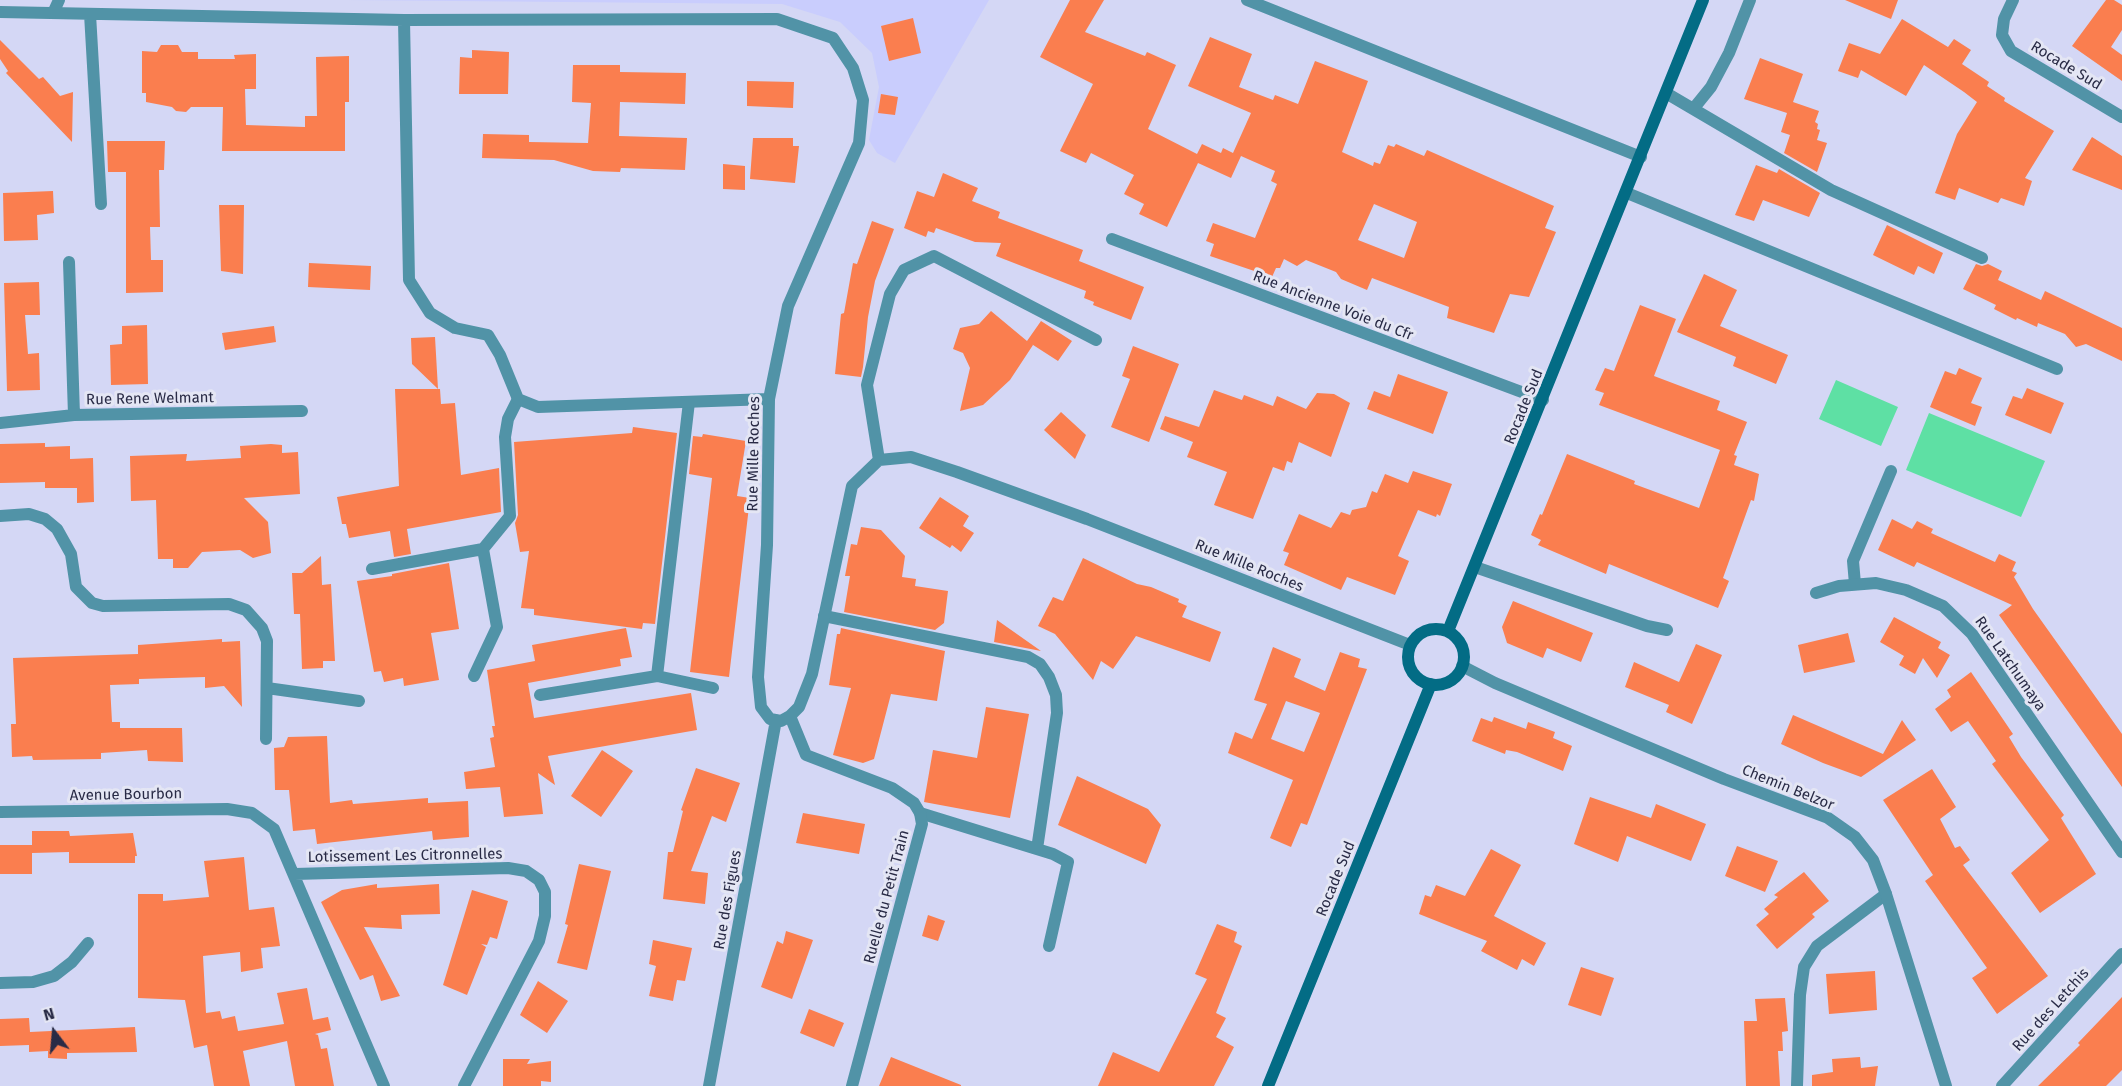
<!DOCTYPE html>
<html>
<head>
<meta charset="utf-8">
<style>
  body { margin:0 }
  #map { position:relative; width:2122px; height:1086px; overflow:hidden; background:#d4d7f5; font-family:"Fira Sans",sans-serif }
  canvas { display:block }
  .north { position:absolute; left:24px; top:1002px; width:60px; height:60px; -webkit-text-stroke:4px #e4e6f4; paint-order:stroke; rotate:344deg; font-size:16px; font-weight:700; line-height:24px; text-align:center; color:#292b46 }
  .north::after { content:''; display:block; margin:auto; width:21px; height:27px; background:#292b46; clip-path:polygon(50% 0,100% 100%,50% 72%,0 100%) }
</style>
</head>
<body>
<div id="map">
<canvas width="2122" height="1086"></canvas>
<div class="north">N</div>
</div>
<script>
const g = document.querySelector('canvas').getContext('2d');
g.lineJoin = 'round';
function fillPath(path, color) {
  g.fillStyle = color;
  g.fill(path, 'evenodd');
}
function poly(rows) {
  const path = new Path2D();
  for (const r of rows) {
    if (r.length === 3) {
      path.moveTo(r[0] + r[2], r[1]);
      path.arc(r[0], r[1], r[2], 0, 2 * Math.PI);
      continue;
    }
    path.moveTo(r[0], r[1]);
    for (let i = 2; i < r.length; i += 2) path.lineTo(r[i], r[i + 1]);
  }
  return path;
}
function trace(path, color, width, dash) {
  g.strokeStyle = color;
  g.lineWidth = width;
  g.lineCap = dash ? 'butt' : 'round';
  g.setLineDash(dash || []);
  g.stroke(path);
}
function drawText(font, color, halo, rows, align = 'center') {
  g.font = font + ' "Fira Sans",sans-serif';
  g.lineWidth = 6;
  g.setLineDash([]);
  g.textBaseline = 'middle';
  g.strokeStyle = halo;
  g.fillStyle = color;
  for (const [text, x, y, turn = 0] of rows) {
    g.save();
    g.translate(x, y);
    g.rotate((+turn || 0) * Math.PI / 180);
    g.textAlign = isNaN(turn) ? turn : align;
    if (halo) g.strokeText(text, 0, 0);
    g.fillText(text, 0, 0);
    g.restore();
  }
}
fillPath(poly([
  [347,0,989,0,895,163,877,153,869,140,879,87,872,53,840,22,782,4]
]), '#c9cdfd');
fillPath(poly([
  [1836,380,1898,407,1881,446,1819,419],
  [1929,413,2045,461,2021,517,1906,470]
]), '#5ee0a4');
fillPath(poly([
  [1070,0,1104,0,1085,32,1145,56,1147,52,1176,65,1148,129,1197,154,1202,144,1221,153,1223,148,1233,153,1251,113,1188,86,1210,37,1252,54,1239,87,1273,100,1275,95,1298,104,1315,61,1368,81,1342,152,1373,166,1374,162,1380,164,1388,145,1394,147,1396,144,1424,156,1427,150,1554,206,1545,228,1556,232,1529,297,1510,294,1494,333,1447,318,1449,307,1372,278,1367,290,1341,279,1336,272,1306,260,1297,266,1284,259,1280,268,1276,268,1272,277,1210,256,1214,244,1206,241,1213,223,1255,238,1277,184,1271,181,1275,171,1241,156,1231,178,1198,163,1167,227,1139,214,1144,204,1124,194,1134,175,1091,153,1086,163,1060,151,1093,84,1040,57],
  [1374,204,1417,222,1404,258,1358,240],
  [1845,0,1898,0,1891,19],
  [2106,0,2114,0,2122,5,2122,30,2111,47,2122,55,2122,81,2072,46],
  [913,18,921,53,889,61,881,26],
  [1902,19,1948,47,1954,39,1971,50,1962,64,1989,82,1987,86,2005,98,2004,101,2054,131,2025,178,2032,181,2024,206,2001,198,1998,203,1959,188,1955,200,1935,193,1957,134,1977,102,1964,92,1924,65,1906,96,1861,70,1858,78,1838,71,1849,43,1880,54],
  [0,40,39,79,43,77,60,96,73,92,72,142,6,73,8,71,0,59],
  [161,45,178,45,182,52,198,52,198,59,235,59,234,55,256,54,256,89,245,89,246,125,305,127,305,116,317,116,316,57,349,56,349,102,345,102,345,151,222,151,223,107,191,107,186,112,176,111,172,107,146,102,146,93,142,93,142,51,157,52],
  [472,50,509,52,508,94,459,94,460,57,472,58],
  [1760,58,1803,74,1793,102,1819,111,1815,122,1818,124,1817,129,1820,130,1817,140,1827,143,1817,172,1784,153,1790,135,1781,132,1787,113,1744,99],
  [573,65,620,65,620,72,686,73,685,104,620,102,619,136,687,138,685,170,621,168,620,172,593,171,554,160,482,158,483,134,529,135,529,142,588,143,591,103,572,102],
  [747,81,794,82,793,108,747,106],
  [881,94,898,97,895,115,878,113],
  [2092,137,2122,156,2122,190,2072,170],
  [753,138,793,138,793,146,799,146,795,183,750,179],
  [107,141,165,141,164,170,159,170,160,227,150,227,151,260,163,260,163,292,126,293,126,172,108,172],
  [723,164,745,166,745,190,723,189],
  [1756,165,1777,173,1779,169,1820,193,1809,217,1763,200,1754,221,1735,215],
  [943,173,978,188,972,201,1000,212,998,218,1083,250,1079,261,1144,287,1131,320,1093,305,1094,302,1084,298,1086,291,996,256,1001,243,975,242,936,228,934,233,928,231,926,237,904,228,917,191,934,197],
  [53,191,54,213,37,215,38,240,4,241,3,193],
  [219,205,244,205,243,274,221,271],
  [872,221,894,229,875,281,868,317,863,367,861,377,835,374,841,314,844,313,853,263,857,264],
  [1887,225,1943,253,1934,274,1918,266,1914,275,1873,255],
  [309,263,371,266,370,290,308,287],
  [1976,264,1982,266,1988,264,2002,271,1998,280,2041,300,2045,291,2122,328,2122,361,2086,344,2076,347,2065,334,2038,323,2037,327,2017,318,2016,320,1994,309,1996,305,1963,289],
  [1704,274,1737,290,1720,326,1788,355,1776,384,1733,366,1736,357,1677,332],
  [39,282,40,315,25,315,28,354,39,353,40,390,7,391,4,283],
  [1640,305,1676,319,1654,376,1720,401,1717,410,1747,422,1734,455,1737,456,1734,465,1759,474,1754,501,1751,500,1723,578,1729,581,1718,608,1609,564,1606,574,1538,545,1541,540,1531,535,1540,514,1542,515,1567,454,1635,481,1634,484,1699,508,1720,450,1599,405,1604,393,1595,390,1605,368,1614,371],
  [991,311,1027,341,1041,321,1072,341,1058,361,1030,343,1033,345,1010,380,983,405,960,411,970,368,963,353,953,349,960,328,979,324],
  [147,325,148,384,111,385,110,345,122,344,122,326],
  [274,326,276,342,225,350,222,333],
  [435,337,438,389,412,364,411,338],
  [1133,346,1179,364,1149,442,1111,427,1130,379,1122,376],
  [1959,368,1982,378,1971,403,1982,407,1975,426,1930,407,1945,371,1956,375],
  [1398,374,1448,392,1433,434,1367,409,1374,391,1390,397],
  [2027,388,2064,403,2051,434,2005,415,2013,396,2022,399],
  [395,389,440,389,441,404,455,403,461,475,499,468,501,512,407,529,411,554,394,557,390,531,349,538,346,524,342,524,337,497,399,486],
  [1214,390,1242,400,1244,395,1273,406,1277,396,1306,409,1317,393,1334,394,1350,403,1331,457,1299,442,1292,463,1287,461,1284,471,1273,467,1253,519,1214,505,1227,472,1187,457,1193,442,1160,429,1165,416,1199,427],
  [1061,412,1086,435,1075,459,1044,430],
  [633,427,677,433,655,624,643,623,642,629,534,615,534,609,521,608,529,551,520,552,515,523,518,515,514,442,632,433],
  [703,434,746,441,737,496,750,498,729,677,690,672,712,478,689,474,693,436,702,437],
  [45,443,45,447,70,446,70,459,93,458,94,502,77,503,77,488,45,488,45,482,0,483,0,444],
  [271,444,282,445,282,453,298,452,300,494,244,498,268,522,271,553,253,558,240,550,202,552,188,568,173,568,173,559,158,559,156,500,131,501,130,456,187,454,186,461,241,458,240,446],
  [1413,471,1452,484,1440,516,1437,514,1436,517,1418,510,1398,556,1409,561,1395,595,1347,577,1341,590,1284,565,1289,553,1283,551,1299,514,1331,528,1341,512,1350,515,1352,510,1366,507,1372,491,1377,493,1385,474,1408,483],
  [940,497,969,516,963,526,974,533,961,552,952,545,950,548,919,528],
  [1892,519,1912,529,1917,521,1933,529,1931,533,1995,562,1999,554,2016,562,2012,571,2017,573,2014,577,2033,609,2122,734,2122,787,1999,615,2012,605,1917,562,1914,567,1878,550],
  [861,527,881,530,905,556,902,577,916,579,915,586,948,591,944,623,935,630,844,612,850,576,845,576,851,544,857,545],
  [321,556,322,585,331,584,335,661,323,661,323,668,302,669,300,614,294,614,292,573,302,573],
  [1083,558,1137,584,1151,587,1179,599,1178,602,1187,606,1182,617,1221,632,1210,662,1136,636,1113,669,1101,661,1093,680,1055,634,1038,626,1053,597,1063,601],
  [449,563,459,629,431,633,439,680,404,686,403,678,384,682,381,671,374,672,357,581,392,576,392,574],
  [1513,601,1593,633,1581,662,1547,648,1543,658,1507,643,1502,627],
  [1894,617,1941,642,1938,648,1950,655,1937,678,1923,658,1915,674,1899,665,1904,656,1880,642],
  [997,620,1041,651,994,642],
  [626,628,632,657,620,659,621,666,528,683,534,718,691,693,697,730,548,756,555,785,538,773,543,814,504,817,500,787,466,789,464,772,495,767,490,738,494,737,492,726,495,726,487,670,535,661,532,645],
  [841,628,945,651,937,701,891,694,874,759,863,763,833,755,851,688,829,685,837,634,840,634],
  [1848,633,1855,662,1804,673,1798,645],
  [222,639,222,642,240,641,242,707,224,686,205,688,205,677,139,679,139,684,110,685,112,722,120,722,120,728,182,728,183,762,148,761,147,750,101,753,101,759,33,760,32,756,12,757,11,724,16,724,13,658,138,654,138,645],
  [1696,644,1722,655,1692,724,1666,712,1669,705,1625,687,1634,662,1679,682],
  [1273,647,1301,659,1294,677,1325,691,1340,652,1360,659,1358,667,1367,669,1307,825,1301,823,1291,847,1270,838,1293,780,1228,753,1235,732,1252,739,1267,704,1254,700],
  [1286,701,1320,713,1304,752,1271,739],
  [1971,672,2013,734,2009,737,2021,757,2064,815,2061,818,2096,874,2040,913,2011,873,2049,840,1992,764,1996,761,1968,721,1951,732,1935,709,1951,697,1947,690],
  [986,707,1029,714,1010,818,924,802,933,750,977,758],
  [1793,715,1883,754,1902,720,1916,740,1861,777,1823,763,1781,744],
  [1494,717,1526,729,1528,722,1555,732,1553,738,1572,746,1563,771,1517,752,1506,750,1505,754,1472,741,1481,718,1492,722],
  [327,736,330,803,352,800,353,804,428,798,428,803,468,801,469,837,433,840,432,831,317,844,315,829,293,831,289,790,275,790,274,748,284,747,288,737],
  [602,750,633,771,601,817,571,796],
  [696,768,740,783,726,822,712,816,691,871,708,873,705,904,663,899,668,852,673,852,683,811,681,810],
  [1932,769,1956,807,1940,819,1955,848,1960,846,1970,860,1963,865,2048,976,1997,1014,1972,978,1987,968,1925,881,1933,875,1883,800],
  [1077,776,1148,809,1161,825,1146,864,1058,825],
  [1590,797,1651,818,1656,804,1706,824,1691,861,1627,836,1618,862,1574,844],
  [803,813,865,824,859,854,796,843],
  [32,831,69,831,70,836,133,833,137,856,135,856,135,863,69,863,69,852,32,853,32,874,0,874,0,845,32,845],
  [1737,846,1778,861,1765,892,1725,876],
  [1491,849,1521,865,1494,916,1546,943,1534,966,1522,959,1517,970,1481,951,1487,941,1419,914,1425,895,1431,897,1436,885,1465,896],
  [244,857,249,910,274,907,280,946,261,948,263,968,241,972,240,952,203,956,206,1013,220,1011,222,1019,235,1016,238,1031,284,1024,277,993,307,988,313,1020,328,1017,331,1030,315,1034,318,1035,321,1049,327,1048,334,1086,295,1086,287,1041,243,1051,250,1086,214,1086,207,1045,194,1048,185,1000,138,998,138,894,163,894,163,901,209,897,204,861],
  [579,864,611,871,587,970,557,963,568,925,565,924],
  [1804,872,1829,901,1812,914,1815,917,1777,949,1756,925,1769,914,1764,909,1778,897,1774,895],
  [377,884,377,888,439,884,440,914,401,915,402,929,364,927,400,996,381,1001,373,975,360,980,321,902,342,890],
  [472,890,508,901,497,939,490,937,487,945,481,944,486,947,467,995,443,985],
  [928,915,945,921,938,941,922,936],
  [1217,924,1237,932,1234,942,1242,946,1216,1013,1226,1018,1216,1037,1234,1047,1214,1086,1098,1086,1113,1052,1159,1072,1207,979,1195,974],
  [786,931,813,940,792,999,761,987,777,941,783,944],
  [653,940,692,948,685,981,677,980,673,1001,649,996,656,966,649,964],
  [1581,967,1614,978,1601,1016,1568,1005],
  [1875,971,1877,1010,1829,1014,1826,974],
  [538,981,568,1001,547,1033,520,1015],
  [2122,997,2122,1070,2106,1086,2038,1086,2080,1045,2078,1043],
  [1785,998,1788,1031,1782,1032,1783,1051,1778,1051,1780,1086,1746,1086,1744,1021,1757,1021,1755,999],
  [809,1009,844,1023,834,1047,800,1033],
  [29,1018,30,1032,135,1027,137,1052,67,1053,67,1059,48,1058,48,1051,29,1052,29,1045,0,1046,0,1019],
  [891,1057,961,1085,961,1086,879,1086],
  [1860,1057,1861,1068,1878,1066,1875,1086,1812,1086,1812,1075,1833,1072,1832,1059],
  [503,1059,530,1059,527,1064,551,1061,551,1082,541,1081,541,1086,503,1086]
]), '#fa7e4f');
trace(poly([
  [1666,93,1831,190,1982,258],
  [1694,108,1711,87,1729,53,1750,0],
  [0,516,29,514,45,519,57,529,71,554,76,587,92,603,103,606,229,604,246,610,262,628,267,641,266,739],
  [372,569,483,549],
  [1855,584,1853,561,1891,471],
  [824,616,1028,657,1040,664,1049,677,1056,695,1057,713,1037,849],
  [474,676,497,627,483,549,510,516,505,437,508,419,518,399],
  [657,676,689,402],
  [267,688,359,701],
  [540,695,657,676,713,688],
  [920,813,1053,854,1068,862,1049,946],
  [0,983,33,982,54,976,72,962,88,943]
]), '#5193a7', 12);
trace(poly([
  [1247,0,1641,157],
  [2013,0,2004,19,2002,35,2011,51,2122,117],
  [54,11,59,0],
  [0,12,404,20,777,19,833,38,853,68,863,100,859,143,788,306,769,399,767,545,758,677,761,707,770,719,781,721,790,716,799,707,812,674,852,486,879,460,911,457,957,472,1087,519,1410,645],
  [90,14,101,204],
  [404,20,409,280,430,313,455,328,488,335,500,355,518,399,538,407,769,399],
  [1627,193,2057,369],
  [1112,239,1543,400],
  [69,262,74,415],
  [0,423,74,415,302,411],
  [879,460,867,385,890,294,904,270,934,256,1096,340],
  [1475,567,1647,626,1667,630],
  [1816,593,1839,586,1876,583,1906,590,1943,606,1972,634,2122,852],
  [790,716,806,755,892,788,914,803,920,813,922,824,852,1086],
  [0,812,227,809,252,813,274,829,384,1086],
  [295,874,508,868,526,871,539,880,545,892,545,916,539,941,464,1086],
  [709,1086,776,720],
  [1797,1086,1800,995,1804,967,1817,946,1886,894]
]), '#5193a7', 12);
trace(poly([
  [1462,666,1495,683,1724,779,1828,818,1855,837,1873,860,1886,894,1946,1086],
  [2002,1086,2122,954]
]), '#5193a7', 12);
trace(poly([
  [1436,657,28],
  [1448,631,1703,0],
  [1268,1086,1431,684]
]), '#036c85', 12);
drawText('15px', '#292b46', '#e4e6f4', [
  ["Rocade Sud",2066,66,31],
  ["Rue Ancienne Voie du Cfr",1333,306,21],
  ["Rue Rene Welmant",150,399,-1],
  ["Rocade Sud",1524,407,-68],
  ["Rue Mille Roches",754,454,-89],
  ["Rue Mille Roches",1249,566,22],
  ["Rue Latchumaya",2010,664,55],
  ["Chemin Belzor",1788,788,22],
  ["Avenue Bourbon",126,795,-1],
  ["Lotissement Les Citronnelles",405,856,-1],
  ["Rocade Sud",1336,879,-68],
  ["Ruelle du Petit Train",887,897,-75],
  ["Rue des Figues",728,900,-80],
  ["Rue des Letchis",2051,1010,-48]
]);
</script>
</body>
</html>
